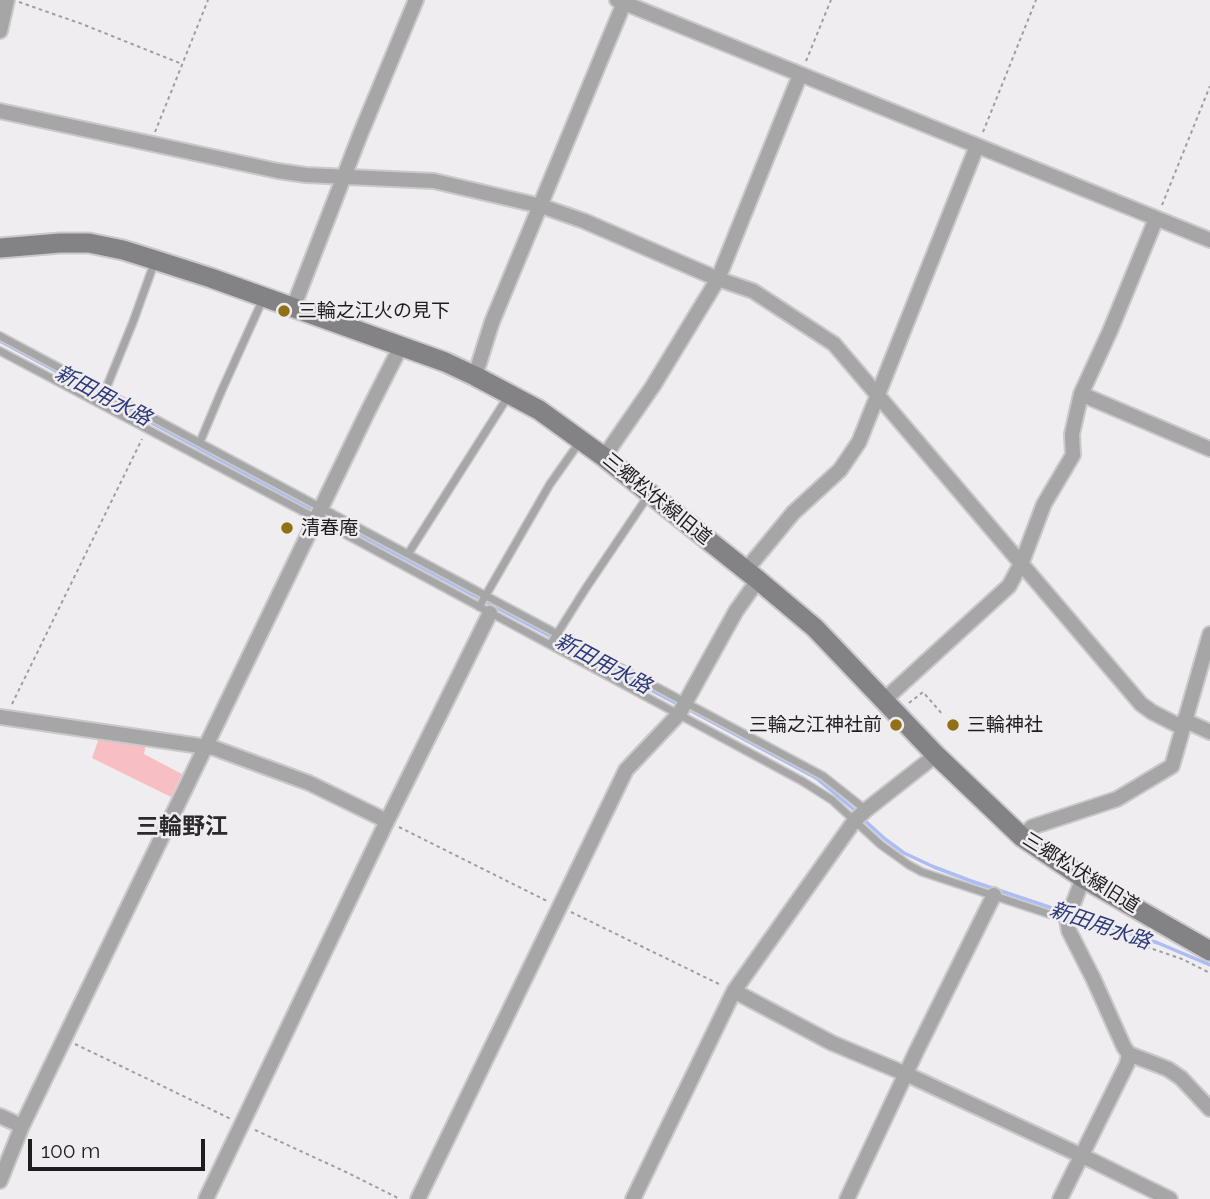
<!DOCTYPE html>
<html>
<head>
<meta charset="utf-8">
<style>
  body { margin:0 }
  #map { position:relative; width:1210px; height:1199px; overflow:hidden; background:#f0edf0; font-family:Raleway,sans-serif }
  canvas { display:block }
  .scale { position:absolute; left:28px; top:1139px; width:177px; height:32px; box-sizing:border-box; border:4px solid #1e1d1e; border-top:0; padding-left:9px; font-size:21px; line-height:24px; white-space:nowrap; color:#1e1d1e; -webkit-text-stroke:5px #f0edf0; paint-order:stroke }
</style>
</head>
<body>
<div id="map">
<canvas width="1210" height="1199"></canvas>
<div class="scale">100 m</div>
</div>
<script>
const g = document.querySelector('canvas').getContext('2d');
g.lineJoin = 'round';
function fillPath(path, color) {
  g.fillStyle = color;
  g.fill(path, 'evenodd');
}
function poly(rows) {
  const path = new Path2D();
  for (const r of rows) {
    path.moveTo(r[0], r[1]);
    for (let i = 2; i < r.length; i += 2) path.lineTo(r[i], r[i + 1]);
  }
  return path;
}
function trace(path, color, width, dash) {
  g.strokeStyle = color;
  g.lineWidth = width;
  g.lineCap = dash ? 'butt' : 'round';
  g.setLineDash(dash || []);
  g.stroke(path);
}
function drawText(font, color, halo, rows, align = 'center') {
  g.font = font + ' Raleway,"Noto Sans JP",sans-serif';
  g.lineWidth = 5;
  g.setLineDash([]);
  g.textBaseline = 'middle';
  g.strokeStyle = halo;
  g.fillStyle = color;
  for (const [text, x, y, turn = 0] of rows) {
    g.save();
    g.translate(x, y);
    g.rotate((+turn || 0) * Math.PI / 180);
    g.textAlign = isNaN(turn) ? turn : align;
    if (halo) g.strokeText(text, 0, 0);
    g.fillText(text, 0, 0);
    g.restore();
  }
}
fillPath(poly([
  [100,735,146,744,144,754,182,774,171,797,92,758]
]), '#f7bec4');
trace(poly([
  [0,341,315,511],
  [321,514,679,705],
  [686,708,816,778,858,813],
  [863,819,885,839,904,853,934,867,971,881,1067,913],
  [1074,915,1158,943,1210,965]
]), '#acbdf3', 3.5);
const lane = poly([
  [0,336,823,776,866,810],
  [0,351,317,519,802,781,832,800,881,845,909,865,922,872,1067,920],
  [105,391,133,322,155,261],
  [200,442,221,392,263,299],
  [408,554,509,395],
  [479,607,550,484,579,443],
  [550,645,586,588,648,496]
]);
const street = poly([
  [617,0,1210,240],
  [0,31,7,0],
  [0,111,278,171,306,175,434,181,541,206,584,221,718,279,753,291,834,344,1141,704,1152,712,1183,728],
  [293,308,360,135,416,0],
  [475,376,492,322,624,3],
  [1081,394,1210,449],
  [604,457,653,386,718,279,800,75],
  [746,570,793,513,840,470,859,442,977,146],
  [883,701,1009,586,1022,562,1044,504,1073,455,1072,434,1081,394,1110,331,1156,219],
  [0,717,214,748,309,783,387,821],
  [1184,720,1210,732],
  [1022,837,1032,827,1117,799,1172,766,1210,634],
  [1083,878,1067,920,1069,931,1093,978,1124,1047,1129,1054,1168,1069,1181,1078,1210,1109],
  [734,991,832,1043,906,1074,1093,1161,1170,1199],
  [0,1116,22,1126],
  [0,1181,22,1126,368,411,401,346],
  [206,1199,387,821,490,613],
  [418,1199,626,770,679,714,736,611,758,580],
  [633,1199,734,991,855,820,866,810,936,755],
  [847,1199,916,1052,994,895],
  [1060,1199,1127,1064,1129,1054]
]);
const secondary = poly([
  [0,248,60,243,89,243,123,250,155,260,211,278,445,362,475,376,539,410,604,457,758,580,815,628,936,755,1022,837,1083,878,1210,951]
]);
trace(lane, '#cac8ca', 10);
trace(street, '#cac8ca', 18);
trace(secondary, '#cac8ca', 23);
trace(poly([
  [19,2,82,24,182,64],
  [806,61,831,0],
  [155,132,208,0],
  [983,132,1036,0],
  [1162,205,1210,86],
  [909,703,923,692,943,715],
  [12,704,142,439],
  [399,827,547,901],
  [571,912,721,985],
  [1080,924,1182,959,1210,973],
  [75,1044,231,1119],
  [255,1130,346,1172,400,1199]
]), '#a09da0', 2, [3.5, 3.5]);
trace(lane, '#a6a6a7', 7);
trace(street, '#a6a6a7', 14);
trace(secondary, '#838385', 19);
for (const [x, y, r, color] of [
  [284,311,7,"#927017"],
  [287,528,7,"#927017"],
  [896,725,7,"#927017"],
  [953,725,7,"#927017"]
]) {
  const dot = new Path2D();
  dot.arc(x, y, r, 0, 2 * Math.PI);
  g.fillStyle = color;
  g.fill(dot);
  trace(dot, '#f0edf0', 2.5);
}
drawText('19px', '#1e1d1e', '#f0edf0', [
  ["三輪之江火の見下",298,311],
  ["清春庵",301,528],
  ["三輪之江神社前",882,725,"right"],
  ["三輪神社",967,725]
], 'left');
drawText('19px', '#1e1d1e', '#f0edf0', [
  ["三郷松伏線旧道",657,499,39],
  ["三郷松伏線旧道",1081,873,32]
]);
drawText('italic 21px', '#2c3a7a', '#f0edf0', [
  ["新田用水路",103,396,28],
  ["新田用水路",603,664,28],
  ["新田用水路",1100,926,19]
]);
drawText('bold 23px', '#2b292b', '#f0edf0', [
  ["三輪野江",182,827]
]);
</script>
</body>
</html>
